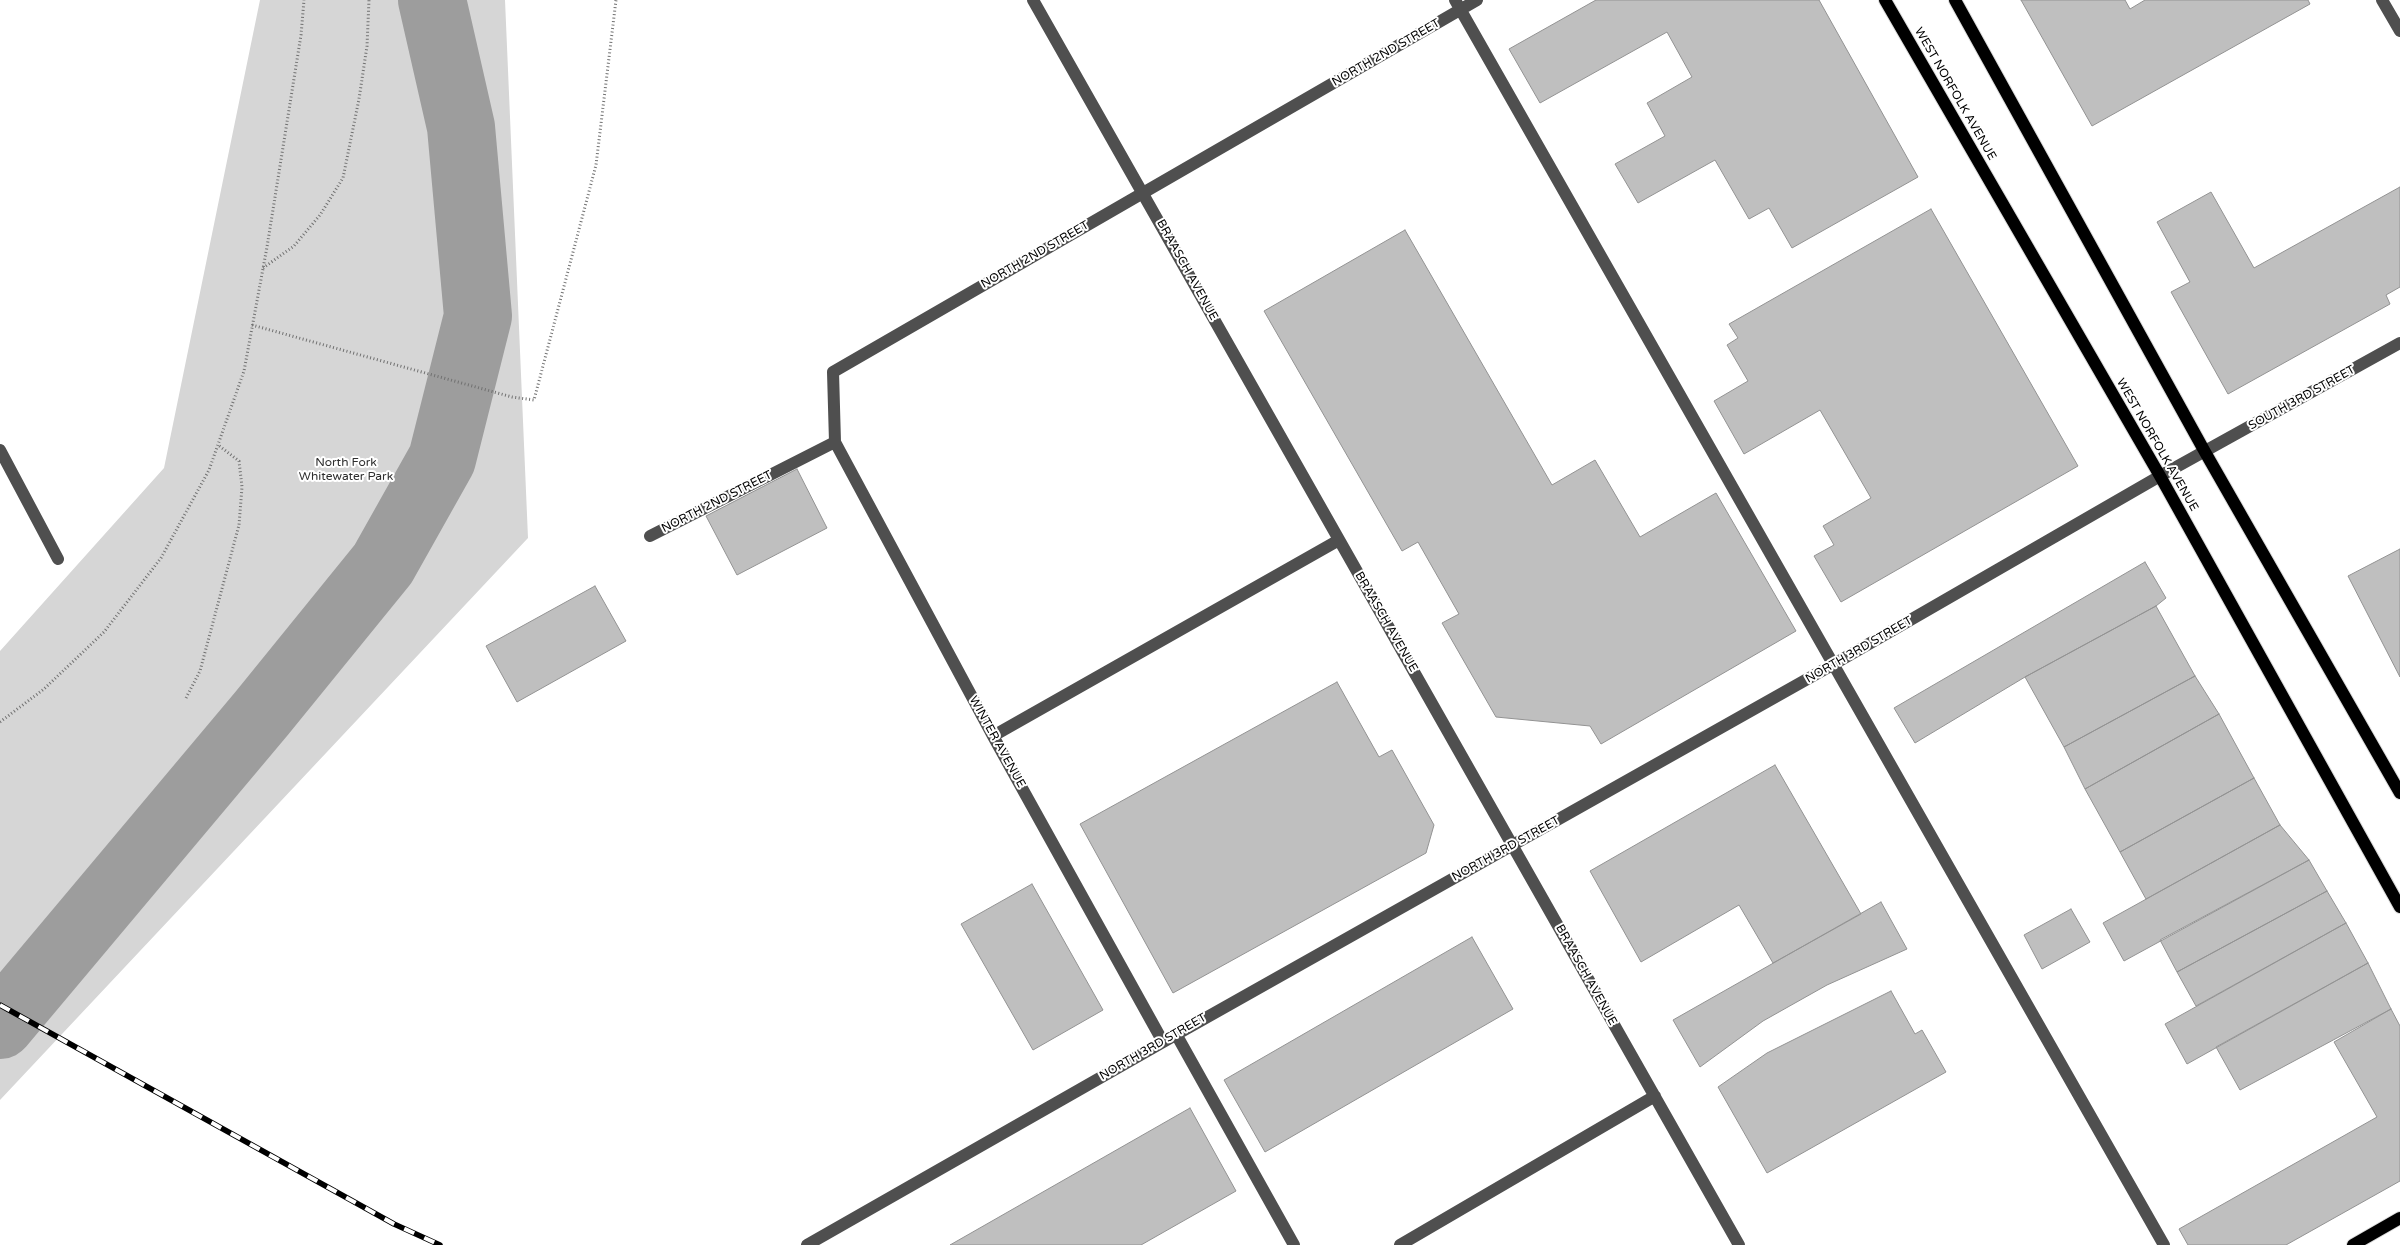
<!DOCTYPE html>
<html>
<head>
<meta charset="utf-8">
<style>
  body { margin:0 }
  canvas { display:block; background:#fff }
</style>
</head>
<body>
<canvas width="2400" height="1245"></canvas>
<script>
const g = document.querySelector('canvas').getContext('2d');
g.lineJoin = 'round';
function fillPath(path, color) {
  g.fillStyle = color;
  g.fill(path, 'evenodd');
}
function poly(rows) {
  const path = new Path2D();
  for (const r of rows) {
    path.moveTo(r[0], r[1]);
    for (let i = 2; i < r.length; i += 2) path.lineTo(r[i], r[i + 1]);
  }
  return path;
}
function trace(path, color, width, dash) {
  g.strokeStyle = color;
  g.lineWidth = width;
  g.lineCap = dash ? 'butt' : 'round';
  g.setLineDash(dash || []);
  g.stroke(path);
}
function drawText(font, color, halo, rows, align = 'center') {
  g.font = font + ' "Varela Round",sans-serif';
  g.lineWidth = 4;
  g.setLineDash([]);
  g.textBaseline = 'middle';
  g.strokeStyle = halo;
  g.fillStyle = color;
  for (const [text, x, y, turn = 0] of rows) {
    g.save();
    g.translate(x, y);
    g.rotate((+turn || 0) * Math.PI / 180);
    g.textAlign = isNaN(turn) ? turn : align;
    if (halo) g.strokeText(text, 0, 0);
    g.fillText(text, 0, 0);
    g.restore();
  }
}
fillPath(poly([
  [260,0,505,0,528,538,0,1100,0,651,164,468]
]), '#d6d6d6');
trace(poly([
  [0,1025,262,713,383,564,442,459,478,316,461,127,432,0]
]), '#9d9d9d', 68);
const building = poly([
  [1596,0,1819,0,1918,177,1792,248,1769,208,1749,219,1715,160,1638,203,1615,164,1665,136,1647,103,1692,77,1667,32,1540,103,1509,49,1596,0],
  [2021,0,2125,0,2130,9,2145,0,2308,0,2310,4,2092,126,2021,0],
  [2400,187,2400,287,2386,295,2390,304,2228,394,2171,292,2190,282,2157,222,2211,192,2254,268,2400,187],
  [1931,209,2078,466,1841,602,1814,556,1834,545,1823,526,1871,498,1820,410,1744,454,1714,401,1748,381,1727,345,1738,338,1729,324,1931,209],
  [1405,230,1552,485,1595,460,1640,537,1716,493,1796,631,1601,744,1590,726,1496,717,1442,623,1459,614,1418,542,1402,551,1264,311,1405,230],
  [797,469,827,528,737,575,706,516,797,469],
  [2400,549,2400,677,2348,576,2400,549],
  [2145,562,2166,598,2156,606,2025,677,1915,743,1894,708,2145,562],
  [595,586,626,641,517,702,486,646,595,586],
  [2156,606,2195,676,2064,747,2025,677,2156,606],
  [2195,676,2219,714,2085,789,2064,747,2195,676],
  [1337,682,1379,757,1392,750,1434,825,1426,853,1173,993,1080,824,1337,682],
  [2219,714,2254,778,2120,852,2085,789,2219,714],
  [1775,765,1861,914,1773,963,1739,905,1641,962,1590,871,1775,765],
  [2254,778,2280,825,2146,899,2120,852,2254,778],
  [2280,825,2309,860,2124,961,2103,923,2280,825],
  [2309,860,2327,891,2177,972,2160,940,2309,860],
  [1032,884,1103,1010,1033,1050,961,924,1032,884],
  [2327,891,2346,923,2196,1006,2177,972,2327,891],
  [1881,902,1907,949,1827,985,1763,1021,1700,1067,1673,1020,1881,902],
  [2071,909,2090,942,2042,969,2024,935,2071,909],
  [2346,923,2368,963,2187,1064,2165,1024,2346,923],
  [1472,937,1513,1009,1265,1152,1224,1080,1472,937],
  [2368,963,2391,1009,2240,1090,2216,1047,2368,963],
  [1891,991,1915,1034,1922,1030,1946,1072,1767,1173,1718,1087,1767,1053,1891,991],
  [2391,1009,2400,1026,2400,1181,2286,1245,2188,1245,2179,1229,2377,1117,2334,1042,2391,1009],
  [1190,1108,1236,1191,1141,1245,950,1245,1190,1108]
]);
fillPath(building, '#bfbfbf');
trace(building, '#939393', 1);
const major = poly([
  [1885,0,2160,476,2400,907],
  [1955,0,2205,452,2400,793],
  [2353,1245,2400,1218]
]);
trace(major, '#dbdbdb', 14);
trace(poly([
  [263,268,294,246,320,215,343,178,359,99,367,46,369,0],
  [252,325,512,397,534,400,596,165,616,0],
  [186,698,200,671,239,525,242,487,239,461,218,445],
  [0,722,44,689,104,632,161,558,209,470,244,371,267,247,301,35,304,0]
]), '#717171', 3, [1, 2.5]);
trace(poly([
  [1033,0,1739,1245],
  [1455,0,2164,1245],
  [2382,0,2400,31],
  [0,450,58,559],
  [650,536,835,442],
  [993,736,1339,540],
  [1176,1034,1294,1245],
  [1163,1042,993,736,835,442,833,372,1477,0],
  [807,1245,1163,1042,1834,664,2160,476,2400,343],
  [1400,1245,1655,1096]
]), '#4f4f4f', 12);
trace(major, '#000', 12);
const rail = poly([
  [0,1005,394,1224,440,1245]
]);
trace(rail, '#000', 5.5);
trace(rail, '#fff', 4, [11]);
drawText('12px', '#000', '#fff', [
  ["NORTH 2ND STREET",1386,53,-30],
  ["WEST NORFOLK AVENUE",1955,94,60],
  ["NORTH 2ND STREET",1035,255,-30],
  ["BRAASCH AVENUE",1187,270,61],
  ["SOUTH 3RD STREET",2302,398,-29],
  ["WEST NORFOLK AVENUE",2157,445,60],
  ["NORTH 2ND STREET",717,502,-27],
  ["BRAASCH AVENUE",1386,622,60],
  ["NORTH 3RD STREET",1859,650,-30],
  ["WINTER AVENUE",997,742,61],
  ["NORTH 3RD STREET",1506,849,-29],
  ["BRAASCH AVENUE",1586,975,61],
  ["NORTH 3RD STREET",1153,1047,-30]
]);
drawText('12px', '#2d2d2d', '#fff', [
  ["North Fork",346,463],
  ["Whitewater Park",346,477]
]);
</script>
</body>
</html>
